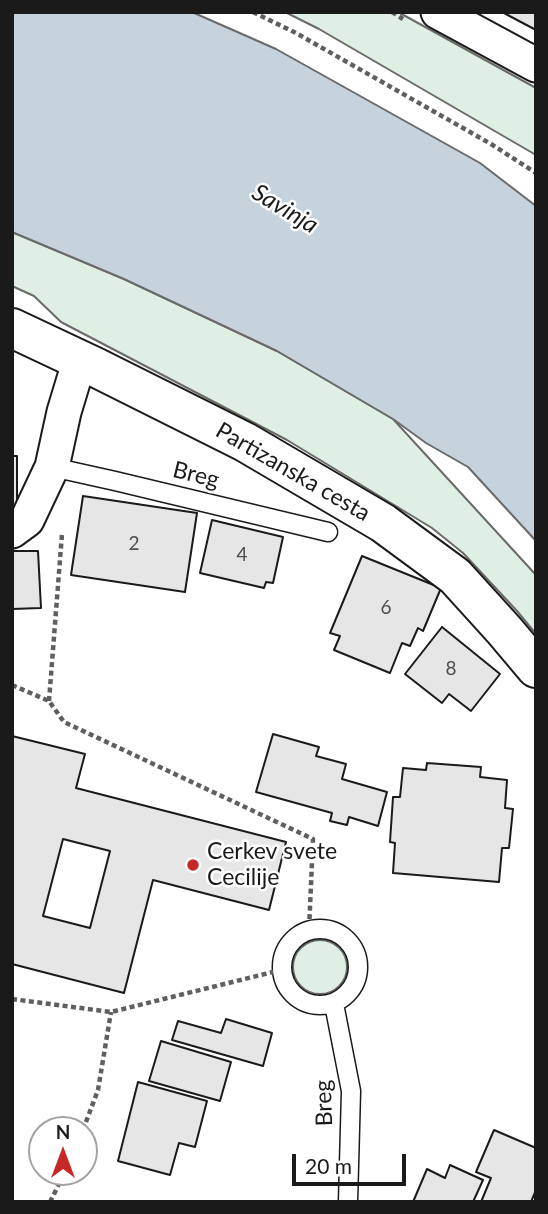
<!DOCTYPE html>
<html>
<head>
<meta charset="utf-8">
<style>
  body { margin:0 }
  #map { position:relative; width:548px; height:1214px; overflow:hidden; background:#fff; font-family:Lato,sans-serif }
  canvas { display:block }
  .frame { position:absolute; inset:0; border:14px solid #1a1a1a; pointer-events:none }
  .north { position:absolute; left:28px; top:1116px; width:70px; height:70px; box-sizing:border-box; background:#fff; border:2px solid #a3a3a3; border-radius:50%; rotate:0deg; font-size:19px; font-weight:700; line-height:28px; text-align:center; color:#1a1a1a }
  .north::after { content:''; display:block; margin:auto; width:24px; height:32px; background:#c62828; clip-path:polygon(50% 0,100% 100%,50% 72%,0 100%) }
  .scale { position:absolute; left:292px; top:1154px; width:114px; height:32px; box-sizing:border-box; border:4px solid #1a1a1a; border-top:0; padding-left:9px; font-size:21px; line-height:24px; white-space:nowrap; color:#1a1a1a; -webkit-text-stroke:5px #fff; paint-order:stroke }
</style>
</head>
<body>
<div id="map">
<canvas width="548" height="1214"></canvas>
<div class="frame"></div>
<div class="north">N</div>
<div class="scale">20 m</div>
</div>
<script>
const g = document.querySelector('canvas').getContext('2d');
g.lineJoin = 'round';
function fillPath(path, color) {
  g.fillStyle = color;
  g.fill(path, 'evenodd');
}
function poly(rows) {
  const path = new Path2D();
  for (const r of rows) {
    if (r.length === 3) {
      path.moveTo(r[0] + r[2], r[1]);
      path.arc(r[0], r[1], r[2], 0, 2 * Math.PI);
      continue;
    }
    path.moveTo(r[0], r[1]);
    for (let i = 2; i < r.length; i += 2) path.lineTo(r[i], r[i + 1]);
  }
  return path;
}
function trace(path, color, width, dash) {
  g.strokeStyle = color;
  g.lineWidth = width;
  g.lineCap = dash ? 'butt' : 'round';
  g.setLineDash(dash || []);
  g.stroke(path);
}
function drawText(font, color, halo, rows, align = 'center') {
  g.font = font + ' Lato,sans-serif';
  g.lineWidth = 5;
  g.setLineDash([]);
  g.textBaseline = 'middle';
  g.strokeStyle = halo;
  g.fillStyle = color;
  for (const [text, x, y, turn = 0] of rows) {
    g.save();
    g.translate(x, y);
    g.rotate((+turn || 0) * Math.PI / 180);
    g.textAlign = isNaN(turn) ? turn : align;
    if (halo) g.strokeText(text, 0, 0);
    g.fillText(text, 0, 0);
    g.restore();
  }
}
const green = poly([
  [285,12,398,12,536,88,536,155,319,29,285,12],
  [12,232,124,279,277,351,393,419,536,575,536,634,517,611,463,553,432,528,287,440,61,322,34,296,12,286,12,232],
  [320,967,27]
]);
fillPath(green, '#e0efe3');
trace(green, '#6a6a6a', 2);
const water = poly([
  [12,12,192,12,276,49,480,163,536,206,536,541,468,467,426,443,393,419,277,351,124,279,12,232,12,12]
]);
fillPath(water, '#c6d2dc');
trace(water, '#6a6a6a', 2);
const building = poly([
  [502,12,536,12,536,30,502,12],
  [12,456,17,456,17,508,12,508,12,456],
  [83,496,197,513,185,592,71,575,83,496],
  [212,520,283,537,273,583,266,582,264,588,200,573,212,520],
  [12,551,38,551,41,608,12,609,12,551],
  [362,556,441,588,423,631,418,628,410,646,402,643,390,673,334,650,340,636,330,633,362,556],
  [442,627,500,674,471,711,449,694,442,703,405,674,442,627],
  [273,734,319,747,316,756,346,764,342,779,387,792,378,826,349,817,347,825,330,821,332,813,256,792,273,734],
  [12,736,85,754,76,788,286,842,269,910,153,880,124,993,12,964,12,736],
  [63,839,110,851,90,928,43,916,63,839],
  [427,763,481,767,480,777,507,780,505,808,513,809,509,848,502,848,499,882,393,873,395,843,390,842,393,797,400,797,403,768,426,770,427,763],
  [226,1019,272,1033,263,1066,172,1040,178,1021,221,1033,226,1019],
  [161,1041,231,1062,220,1101,149,1081,161,1041],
  [138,1082,207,1101,195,1147,179,1143,170,1175,118,1161,138,1082],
  [494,1130,536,1148,536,1190,531,1202,481,1202,491,1178,476,1172,494,1130],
  [450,1165,483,1180,473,1202,413,1202,427,1169,445,1178,450,1165]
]);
fillPath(building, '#e6e6e6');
trace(building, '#1a1a1a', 2);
const lane = poly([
  [52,467,115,481,328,532],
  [320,967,38],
  [334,1004,351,1091,348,1202]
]);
const street = poly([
  [438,12,536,65],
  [12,531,27,520,52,467,64,412,80,359]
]);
const secondary = poly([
  [12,328,97,368,245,442,383,523,455,576,504,630,536,668]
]);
trace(lane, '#1a1a1a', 21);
trace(street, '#1a1a1a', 37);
trace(secondary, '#1a1a1a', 42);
trace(poly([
  [253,12,296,33,491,144,536,173],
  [392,12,403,19],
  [12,685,49,701,64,722,313,839,309,930],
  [49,701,62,534],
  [12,999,111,1012,281,970],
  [83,1130,98,1090,111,1012],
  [50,1202,65,1172]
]), '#5f5f5f', 4.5, [5, 3.5]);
trace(lane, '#fff', 18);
trace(street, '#fff', 33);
trace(secondary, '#fff', 38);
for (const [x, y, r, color] of [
  [193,865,7,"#c62828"]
]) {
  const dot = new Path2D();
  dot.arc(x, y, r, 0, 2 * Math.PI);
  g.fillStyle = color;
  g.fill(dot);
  trace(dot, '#fff', 2.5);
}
drawText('19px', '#4d4d4d', null, [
  ["2",134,544],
  ["4",242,555],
  ["6",386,608],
  ["8",451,669]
]);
drawText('23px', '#1a1a1a', '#fff', [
  ["Partizanska cesta",293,472,30],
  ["Breg",196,475,14],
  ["Breg",324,1103,-92]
]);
drawText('23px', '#1a1a1a', '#fff', [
  ["Cerkev svete",207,852],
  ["Cecilije",207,878]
], 'left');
drawText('italic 24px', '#1a1a1a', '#fff', [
  ["Savinja",285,209,31]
]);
</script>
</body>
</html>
